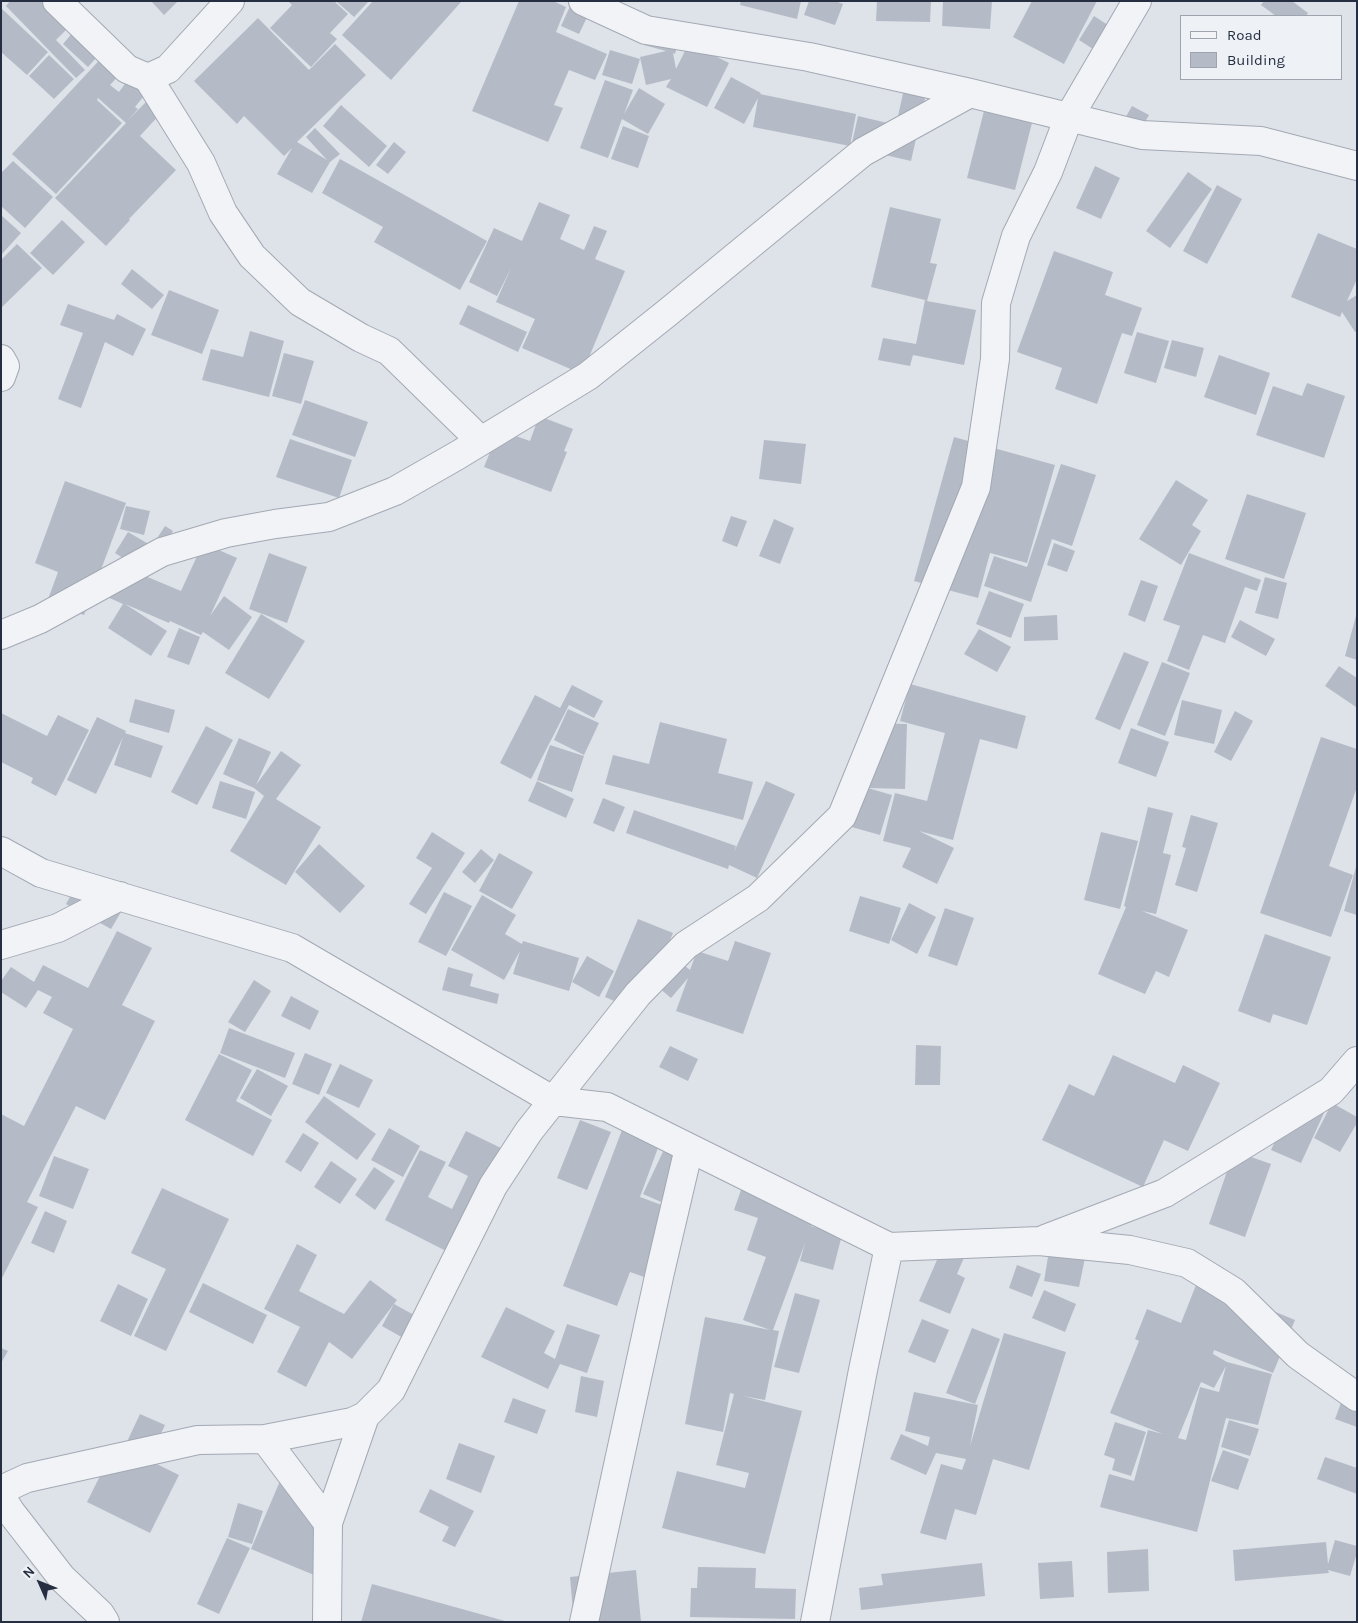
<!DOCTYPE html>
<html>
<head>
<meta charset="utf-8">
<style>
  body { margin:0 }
  #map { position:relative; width:1358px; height:1623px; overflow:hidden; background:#dee2e9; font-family:Karla,sans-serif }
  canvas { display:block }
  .frame { position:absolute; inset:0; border:2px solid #262f41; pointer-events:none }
  .legend { position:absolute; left:1180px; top:15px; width:162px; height:65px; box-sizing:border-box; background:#eef1f6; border:1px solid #9ea3ae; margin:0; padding:6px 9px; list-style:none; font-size:15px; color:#262f41 }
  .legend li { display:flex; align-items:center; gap:10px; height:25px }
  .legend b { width:25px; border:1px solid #9ea3ae }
  .north { position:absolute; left:15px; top:1558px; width:50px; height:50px; -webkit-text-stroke:4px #eef1f6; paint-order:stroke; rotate:314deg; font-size:14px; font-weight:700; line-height:20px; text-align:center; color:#262f41 }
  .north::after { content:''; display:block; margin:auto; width:18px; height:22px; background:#262f41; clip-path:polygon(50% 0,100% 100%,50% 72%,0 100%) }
</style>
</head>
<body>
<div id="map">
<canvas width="1358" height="1623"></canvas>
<div class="frame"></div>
<ul class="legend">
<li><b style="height:6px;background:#f1f3f7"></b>Road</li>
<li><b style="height:14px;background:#b5bbc6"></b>Building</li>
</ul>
<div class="north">N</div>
</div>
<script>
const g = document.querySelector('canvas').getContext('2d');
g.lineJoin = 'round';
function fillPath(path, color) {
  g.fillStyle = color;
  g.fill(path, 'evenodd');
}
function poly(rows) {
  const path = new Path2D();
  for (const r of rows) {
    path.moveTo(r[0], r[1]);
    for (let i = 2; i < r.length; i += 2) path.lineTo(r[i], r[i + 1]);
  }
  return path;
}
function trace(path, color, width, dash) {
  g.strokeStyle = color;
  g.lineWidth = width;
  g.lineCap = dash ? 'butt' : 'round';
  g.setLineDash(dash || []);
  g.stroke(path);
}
fillPath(poly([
  [10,1,54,1,74,22,56,40,85,70,76,78,6,6],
  [151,1,178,1,164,15],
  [288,1,334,1,348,14,330,33,337,39,311,67,270,28,292,5],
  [336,1,369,1,354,17],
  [373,1,462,1,391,80,342,35],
  [519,1,553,1,566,7,556,32,607,54,595,80,569,70,554,105,563,108,548,142,472,111],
  [741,1,801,1,797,19,740,5],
  [809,1,835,1,843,4,835,25,804,15],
  [877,1,931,1,930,22,876,21],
  [943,1,992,1,990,29,942,26],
  [1032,1,1097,1,1064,64,1013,37],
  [1264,1,1292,1,1308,13,1306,16,1276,16,1261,5],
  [572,2,590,11,579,34,561,26],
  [1,8,48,52,27,75,1,52],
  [1094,16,1122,34,1107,58,1079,40],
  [258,18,309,70,335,44,366,75,297,142,327,160,306,137,315,128,340,154,330,162,312,193,277,174,292,148,284,156,244,116,237,124,194,81],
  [79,25,105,48,88,67,63,44],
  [650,27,680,35,675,54,673,53,676,69,689,43,729,63,707,107,666,87,671,79,646,85,640,57,666,51,644,45],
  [610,50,640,59,632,84,602,75],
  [107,52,125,69,110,85,119,92,130,77,148,91,135,107,138,109,127,121,149,99,162,112,140,136,176,170,129,219,130,220,106,246,55,198,126,123,98,98,97,100,122,123,56,194,12,154],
  [49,55,74,79,54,99,29,76],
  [731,77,761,93,760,94,856,114,850,146,753,127,758,98,744,124,714,108],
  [605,80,633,90,624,114,639,88,665,104,648,134,622,119,608,158,580,148],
  [904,89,926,94,911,161,851,147,858,116,896,125],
  [987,99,1035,111,1015,190,967,178],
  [341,105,387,146,369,167,323,126],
  [1132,106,1149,115,1131,146,1115,136],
  [623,126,649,136,638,168,611,159],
  [394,142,406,152,388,174,376,165],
  [340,159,487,241,460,290,374,242,383,227,322,193],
  [13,161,53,197,25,228,1,206,1,173],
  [1095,166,1120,178,1101,219,1076,208],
  [1188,172,1212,189,1170,248,1146,231],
  [1217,185,1242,199,1207,264,1183,251],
  [539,202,570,215,560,239,584,250,594,226,607,231,595,259,625,271,582,374,522,348,535,319,496,302,511,268,497,296,469,282,494,228,522,241],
  [890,207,941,219,930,263,937,264,927,301,976,310,964,365,913,355,910,366,878,360,883,338,916,344,925,300,871,287],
  [1,215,21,233,1,255],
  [62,220,85,242,53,275,30,253],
  [1318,233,1357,249,1357,279,1347,301,1357,295,1357,331,1355,332,1342,312,1340,317,1291,297],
  [17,244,42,268,1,308,1,260],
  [1054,251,1113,272,1105,295,1142,308,1132,336,1122,333,1097,404,1055,389,1062,368,1017,352],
  [132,269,164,295,152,309,121,284],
  [169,290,219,310,202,354,151,335],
  [68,304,114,320,117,314,146,329,133,356,105,342,81,408,58,399,83,333,60,325],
  [468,305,527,332,518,352,459,324],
  [250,331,284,341,269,397,202,380,211,349,243,357],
  [1137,332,1169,341,1156,383,1124,373],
  [1172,340,1204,348,1196,377,1164,368],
  [284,353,314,361,301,404,272,396],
  [1219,355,1270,373,1256,415,1204,397],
  [1307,383,1345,396,1324,458,1256,435,1273,386,1302,396],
  [305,400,368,422,355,457,292,435],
  [539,416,573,429,564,451,567,452,551,492,484,467,499,430,530,441],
  [954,437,1055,465,1027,563,990,553,978,598,914,581],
  [290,439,352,460,339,498,276,477],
  [764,440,806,444,801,484,759,479],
  [1061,464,1096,475,1072,546,1052,539,1031,602,984,586,994,556,1027,567],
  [1176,480,1208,500,1192,525,1201,531,1181,565,1139,539],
  [65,481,126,503,84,615,47,602,58,572,35,563],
  [1247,494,1306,513,1284,579,1225,559],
  [126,506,150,511,144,535,120,529],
  [731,516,747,521,737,547,722,541],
  [774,519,794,528,780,564,759,556],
  [165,526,173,531,147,573,115,553,128,532,152,546],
  [203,543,237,558,210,616,224,596,252,617,229,650,203,632,201,635,170,621,169,623,125,604,167,631,151,656,108,628,123,604,105,596,119,565,181,591],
  [1054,543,1075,551,1067,572,1047,565],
  [269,553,307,567,287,623,249,609],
  [1189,553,1261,580,1257,591,1245,587,1225,643,1203,635,1189,670,1167,661,1180,626,1163,620],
  [1265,577,1287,583,1278,619,1255,613],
  [1141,580,1158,586,1145,622,1128,615],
  [989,591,1024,604,1011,638,976,624],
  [261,614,305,641,269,699,225,673],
  [1057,615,1058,640,1024,641,1024,617],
  [1356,616,1357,616,1357,660,1345,656],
  [1240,620,1275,639,1266,656,1231,637],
  [179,628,200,637,189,665,167,657],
  [979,629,1011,647,997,672,964,654],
  [1124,652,1149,662,1120,730,1095,719],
  [1162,662,1190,673,1165,736,1137,725],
  [1339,666,1357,678,1356,707,1325,686],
  [910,684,1026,716,1017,749,980,739,953,840,919,831,954,848,937,884,902,867,911,848,883,841,895,793,927,801,945,733,900,721],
  [572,685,603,701,594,718,569,705,531,779,500,763,535,695,560,708],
  [135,699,175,710,169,733,129,722],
  [1182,700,1222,710,1214,744,1174,735],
  [568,709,599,723,584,755,554,740],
  [1235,711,1253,721,1231,761,1214,752],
  [1,713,47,736,58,715,89,730,56,796,31,783,33,778,1,762],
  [97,717,126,731,125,733,163,746,151,778,114,765,123,737,96,794,67,780],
  [660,722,727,739,718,773,753,782,743,820,605,784,613,755,649,764],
  [864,723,907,724,905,789,868,788,892,795,880,835,848,826,863,786],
  [206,726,233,740,197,805,171,792],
  [1131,728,1169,742,1156,777,1118,763],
  [1321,737,1357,749,1357,787,1329,866,1353,875,1331,937,1260,913],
  [239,738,271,752,256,785,281,751,301,765,276,799,321,827,286,885,230,851,264,796,254,788,223,774],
  [550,745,584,756,572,792,537,780],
  [220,781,255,792,246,819,212,808],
  [537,781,574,799,566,818,528,801],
  [766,781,795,794,757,878,729,865,728,869,626,833,634,810,736,846,734,852],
  [603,798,625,807,614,832,593,823],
  [1148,807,1173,813,1163,853,1171,855,1156,914,1142,911,1188,930,1169,977,1156,971,1145,994,1098,974,1126,907,1124,906],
  [1191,815,1218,823,1197,892,1175,885,1186,848,1182,847],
  [432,832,465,853,426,914,409,904,432,868,416,858],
  [1101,832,1138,841,1120,909,1084,900],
  [319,844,365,886,340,913,295,872],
  [481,849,494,860,475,883,462,872],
  [499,853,533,872,512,909,479,891],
  [1356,867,1357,867,1357,915,1344,911],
  [76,886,121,912,111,929,66,904],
  [444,892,472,906,446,956,418,942],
  [482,895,516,915,505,934,522,944,523,941,579,958,569,991,513,974,520,951,504,980,451,950],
  [860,896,901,908,889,944,849,931],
  [909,903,936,917,917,954,891,940],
  [945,908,974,918,957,966,928,956],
  [638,919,673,933,655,976,672,955,690,970,697,951,728,961,735,941,771,953,743,1034,676,1011,688,978,671,998,652,982,640,1012,605,997],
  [117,931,152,948,122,1005,155,1021,105,1120,76,1106,27,1202,38,1207,1,1280,1,1114,24,1126,73,1029,43,1013,52,997,38,990,26,1008,1,992,1,981,11,967,34,982,43,965,88,988],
  [1265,934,1331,957,1307,1025,1273,1014,1270,1023,1238,1011],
  [587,956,614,971,599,997,572,982],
  [448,967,473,974,470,986,499,994,497,1004,442,990],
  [254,980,271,991,245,1032,228,1022],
  [291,996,319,1011,310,1030,281,1016],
  [229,1028,295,1053,285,1078,220,1053],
  [916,1045,941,1046,940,1085,915,1085],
  [670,1046,698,1059,688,1081,659,1067],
  [305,1053,332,1064,319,1095,292,1084],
  [219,1054,252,1070,236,1101,272,1120,253,1156,185,1120],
  [1113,1055,1175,1083,1183,1065,1220,1083,1188,1151,1164,1140,1143,1187,1042,1140,1069,1084,1094,1096],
  [340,1064,373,1080,359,1108,326,1093],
  [257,1069,288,1086,271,1116,240,1098],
  [324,1096,376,1134,357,1160,305,1122],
  [1294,1100,1324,1113,1301,1163,1271,1150],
  [1332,1103,1357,1117,1357,1123,1340,1152,1314,1138],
  [580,1120,611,1132,587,1190,557,1178],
  [389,1128,420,1146,403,1177,371,1160],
  [622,1130,659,1145,640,1197,670,1208,644,1277,630,1272,617,1306,563,1286],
  [466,1131,503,1149,450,1253,385,1220,420,1150,446,1162,428,1197,452,1209,468,1176,448,1166],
  [303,1133,319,1143,301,1172,285,1162],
  [668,1141,685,1149,661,1202,643,1194],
  [1234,1151,1271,1164,1245,1237,1209,1224],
  [54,1156,89,1169,73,1209,39,1196],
  [331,1161,357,1179,340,1204,314,1187],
  [374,1167,395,1181,375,1210,355,1195],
  [747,1173,820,1199,811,1226,842,1235,833,1270,800,1261,805,1243,773,1330,779,1331,765,1400,743,1396,802,1411,765,1554,662,1528,677,1471,745,1488,749,1473,716,1465,734,1394,730,1393,723,1432,685,1424,705,1317,770,1330,743,1320,766,1257,747,1250,758,1218,734,1210],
  [162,1188,229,1219,166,1351,134,1336,166,1269,131,1253],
  [45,1211,67,1221,54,1253,31,1243],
  [297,1244,317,1255,299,1291,344,1314,370,1280,397,1300,352,1359,329,1342,306,1387,277,1372,300,1327,264,1309],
  [944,1244,966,1253,957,1274,965,1278,950,1314,919,1301],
  [1049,1251,1085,1258,1079,1287,1044,1281],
  [1017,1265,1041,1274,1032,1297,1009,1288],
  [1198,1280,1295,1320,1273,1373,1214,1350,1213,1354,1227,1362,1272,1374,1258,1425,1226,1418,1197,1532,1100,1507,1109,1474,1134,1481,1148,1430,1163,1434,1110,1413,1139,1341,1135,1339,1147,1309,1181,1323],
  [1226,1366,1219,1392,1200,1387,1186,1440,1178,1438,1201,1382,1214,1388],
  [203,1283,267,1315,253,1344,189,1312],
  [118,1284,148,1299,131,1336,100,1321],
  [1044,1290,1076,1304,1065,1332,1032,1318],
  [795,1293,820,1300,799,1373,774,1367],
  [394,1304,425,1321,412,1343,382,1326],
  [506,1307,555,1331,544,1353,555,1359,567,1324,600,1335,587,1373,560,1364,548,1389,481,1357],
  [922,1319,949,1330,935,1363,908,1352],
  [972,1328,1000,1339,975,1404,946,1393],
  [1004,1333,1066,1352,1029,1470,993,1459,976,1515,955,1509,946,1540,920,1533,941,1464,962,1470,966,1459,936,1453,926,1475,890,1459,901,1434,928,1446,930,1437,905,1431,914,1392,978,1405,970,1446],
  [1,1348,8,1351,1,1363],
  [581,1376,604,1381,597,1417,575,1412],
  [1348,1384,1357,1387,1357,1427,1335,1419],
  [513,1398,546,1410,537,1434,504,1422],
  [140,1414,165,1425,150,1457,125,1446],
  [1229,1420,1259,1429,1250,1456,1221,1447],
  [1115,1422,1146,1432,1131,1476,1112,1470,1115,1459,1104,1455],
  [459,1443,495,1456,481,1493,446,1479],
  [116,1444,179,1475,150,1533,87,1502],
  [1223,1450,1249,1459,1238,1490,1211,1481],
  [1325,1457,1357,1468,1357,1494,1317,1479],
  [280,1481,347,1510,319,1577,251,1549],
  [430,1489,474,1511,455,1547,442,1541,449,1527,419,1512],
  [238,1503,263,1511,252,1544,228,1537],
  [227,1538,250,1548,219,1614,197,1604],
  [1335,1540,1357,1546,1357,1553,1350,1576,1328,1570,1329,1573,1235,1581,1233,1550,1326,1542,1328,1564],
  [1148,1549,1149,1591,1108,1593,1107,1552],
  [1072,1561,1074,1597,1040,1599,1038,1563],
  [982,1563,985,1596,861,1610,859,1588,883,1585,881,1574],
  [698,1567,756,1568,755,1588,796,1589,795,1619,690,1617,691,1588,697,1588],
  [636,1570,641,1622,574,1622,570,1577],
  [372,1584,505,1621,505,1622,361,1622]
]), '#b5bbc6');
const minor = poly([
  [57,1,127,69,148,78,201,163,223,213,252,256,300,302,361,338,389,351,481,441],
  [583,1,646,30,809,57,970,93,1142,135,1261,141,1357,166],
  [148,78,168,69,230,1],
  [1,359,5,366,1,377],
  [1,635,40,619,162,552,226,533,275,524,329,517,395,491,458,455,588,376,667,313,863,152,970,93],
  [1,851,41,873,292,948,554,1101,607,1107,889,1247,1039,1241,1130,1250,1187,1263,1234,1292,1298,1355,1357,1397],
  [1,945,58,928,120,896],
  [1045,1239,1165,1193,1331,1091,1357,1061],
  [265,1439,328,1523],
  [1,1490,27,1478,198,1440,265,1439,352,1422,365,1416,391,1390,493,1186,529,1131,638,994,686,945,758,898,842,816,976,487,995,359,996,303,1016,236,1048,172,1069,117,1137,1],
  [1,1496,10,1511,62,1578,100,1614,105,1622],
  [327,1622,328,1523,365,1416],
  [584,1622,660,1272,689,1148],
  [815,1622,863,1370,889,1247]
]);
trace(minor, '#a3a9b3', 30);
trace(minor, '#f1f3f7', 28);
</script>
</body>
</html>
